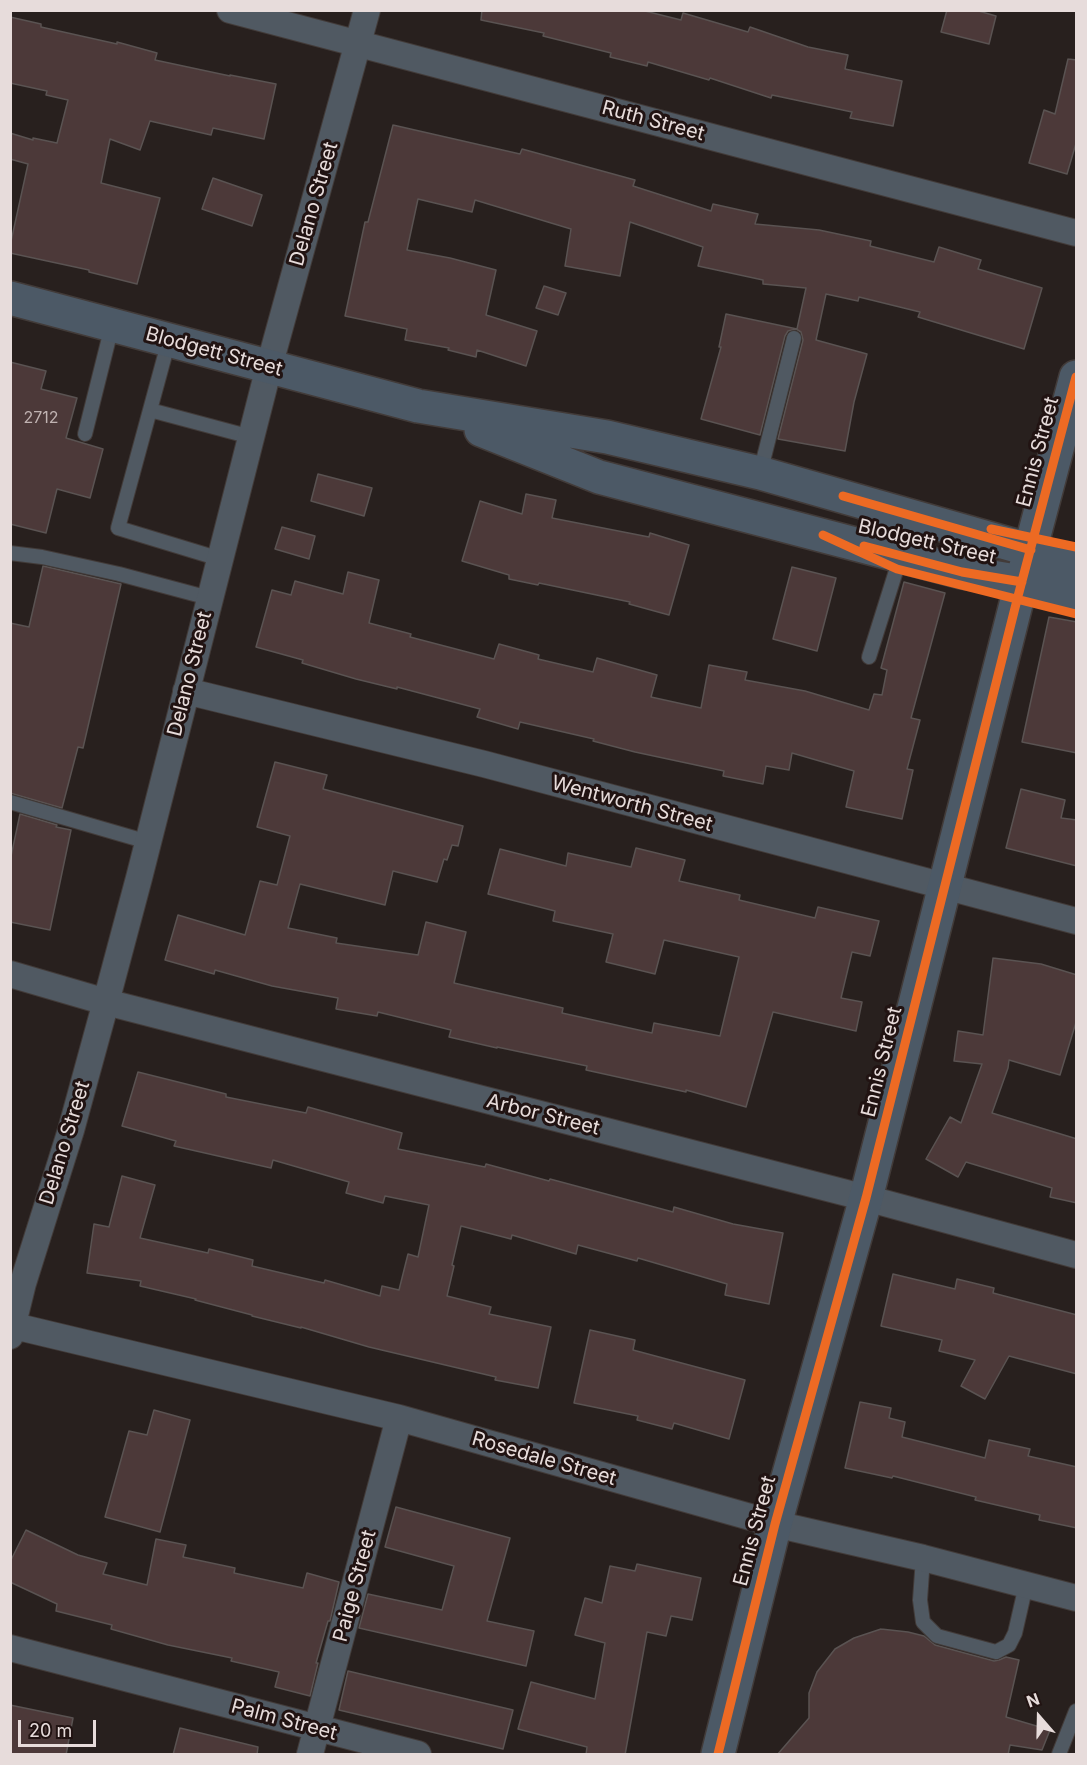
<!DOCTYPE html>
<html>
<head>
<meta charset="utf-8">
<style>
  body { margin:0 }
  #map { position:relative; width:1087px; height:1765px; overflow:hidden; background:#28201e; font-family:Inter,sans-serif }
  canvas { display:block }
  .frame { position:absolute; inset:0; border:12px solid #e7dcdb; pointer-events:none }
  .north { position:absolute; left:1009px; top:1687px; width:60px; height:60px; -webkit-text-stroke:4px #211312; paint-order:stroke; rotate:340deg; font-size:16px; font-weight:700; line-height:24px; text-align:center; color:#e7dcdb }
  .north::after { content:''; display:block; margin:auto; width:21px; height:27px; background:#e7dcdb; clip-path:polygon(50% 0,100% 100%,50% 72%,0 100%) }
  .scale { position:absolute; left:18px; top:1720px; width:78px; height:27px; box-sizing:border-box; border:3px solid #e7dcdb; border-top:0; padding-left:8px; font-size:18px; line-height:21px; white-space:nowrap; color:#e7dcdb; -webkit-text-stroke:4px #211312; paint-order:stroke }
</style>
</head>
<body>
<div id="map">
<canvas width="1087" height="1765"></canvas>
<div class="frame"></div>
<div class="north">N</div>
<div class="scale">20 m</div>
</div>
<script>
const g = document.querySelector('canvas').getContext('2d');
g.lineJoin = 'round';
function fillPath(path, color) {
  g.fillStyle = color;
  g.fill(path, 'evenodd');
}
function poly(rows) {
  const path = new Path2D();
  for (const r of rows) {
    path.moveTo(r[0], r[1]);
    for (let i = 2; i < r.length; i += 2) path.lineTo(r[i], r[i + 1]);
  }
  return path;
}
function trace(path, color, width, dash) {
  g.strokeStyle = color;
  g.lineWidth = width;
  g.lineCap = dash ? 'butt' : 'round';
  g.setLineDash(dash || []);
  g.stroke(path);
}
function drawText(font, color, halo, rows, align = 'center') {
  g.font = font + ' Inter,sans-serif';
  g.lineWidth = 6;
  g.setLineDash([]);
  g.textBaseline = 'middle';
  g.strokeStyle = halo;
  g.fillStyle = color;
  for (const [text, x, y, turn = 0] of rows) {
    g.save();
    g.translate(x, y);
    g.rotate((+turn || 0) * Math.PI / 180);
    g.textAlign = isNaN(turn) ? turn : align;
    if (halo) g.strokeText(text, 0, 0);
    g.fillText(text, 0, 0);
    g.restore();
  }
}
const building = poly([
  [482,10,641,10,681,20,683,13,748,32,750,27,808,47,848,55,845,69,902,81,893,126,850,118,852,112,772,95,771,98,710,78,709,80,648,62,647,66,610,57,611,53,543,36,544,33,481,20,482,10],
  [947,10,975,10,996,16,989,44,941,32,947,10],
  [10,17,41,24,41,27,117,44,117,42,157,53,155,60,230,76,230,75,276,84,264,139,213,128,211,135,150,121,140,150,110,139,101,183,160,198,137,284,89,272,89,270,10,253,10,246,28,164,10,159,10,133,33,140,33,138,57,143,68,100,46,95,47,91,10,83,10,17],
  [1068,59,1077,60,1077,140,1067,174,1029,163,1044,110,1055,114,1068,59],
  [393,125,520,154,522,149,635,180,633,186,711,211,713,204,758,214,755,224,819,230,871,241,870,246,934,262,939,247,981,260,978,269,1042,288,1024,349,918,317,920,312,859,297,858,301,826,294,816,340,867,354,854,402,845,451,778,439,803,340,801,332,796,329,788,331,785,336,760,435,701,419,721,347,719,347,726,314,797,329,806,288,763,284,763,280,698,266,703,247,630,222,620,276,565,266,571,229,475,200,472,212,418,199,407,250,450,258,496,270,486,315,537,331,526,366,477,350,476,357,448,350,449,348,405,340,407,329,345,316,365,222,368,222,393,125],
  [213,178,262,195,252,226,202,209,213,178],
  [544,286,566,293,558,315,536,308,544,286],
  [10,362,46,371,41,389,77,398,66,438,103,449,90,498,57,489,46,533,10,524,10,362],
  [318,474,372,488,364,516,311,501,318,474],
  [526,494,556,500,552,518,649,537,650,533,689,545,669,615,629,604,630,602,539,583,538,585,509,579,509,575,462,561,480,501,522,514,526,494],
  [282,527,315,536,309,559,275,549,282,527],
  [43,566,121,584,83,748,78,747,62,808,10,793,10,623,29,627,43,566],
  [792,567,836,578,817,651,773,639,792,567],
  [348,572,379,580,369,623,411,634,410,637,494,659,499,644,539,655,538,659,593,672,597,658,657,675,651,697,701,708,709,665,747,672,745,680,805,691,869,710,874,694,882,695,887,670,881,668,904,582,945,593,911,718,920,720,907,769,913,770,902,819,846,807,854,771,792,753,789,770,766,766,763,784,723,776,724,771,635,752,593,741,594,739,520,722,518,729,477,717,480,709,397,687,397,689,356,679,302,663,303,660,256,647,272,590,291,595,295,581,343,594,348,572],
  [1049,617,1077,622,1077,753,1022,742,1049,617],
  [275,762,327,775,323,789,463,826,458,846,452,845,447,860,444,859,437,882,393,871,385,905,300,884,288,928,337,938,336,943,418,955,426,922,466,932,454,983,563,1008,562,1013,652,1033,654,1023,720,1036,739,957,664,940,655,974,606,962,613,934,553,921,555,911,488,894,500,849,566,866,568,853,631,867,636,848,685,860,679,881,740,895,739,900,815,918,818,907,879,921,870,956,852,952,841,998,862,1002,856,1031,773,1012,746,1107,686,1090,686,1092,586,1070,587,1066,497,1047,497,1048,449,1037,451,1030,378,1012,377,1016,336,1009,338,998,272,986,215,970,214,974,165,960,178,915,245,935,260,881,277,885,290,836,257,827,275,762],
  [1021,789,1065,800,1061,818,1077,820,1077,866,1006,848,1021,789],
  [20,814,57,825,56,827,71,830,50,930,10,922,10,861,20,814],
  [993,958,1041,964,1077,975,1077,1019,1060,1075,1009,1060,1008,1068,992,1113,1077,1139,1077,1203,1050,1197,1052,1188,966,1162,958,1177,926,1159,950,1117,961,1123,982,1064,954,1061,958,1031,983,1035,993,958],
  [138,1072,226,1094,226,1097,306,1113,308,1107,402,1133,398,1149,485,1167,486,1164,549,1181,550,1179,673,1212,674,1207,733,1224,783,1233,769,1304,725,1295,727,1284,638,1258,637,1261,578,1245,576,1254,512,1235,511,1239,461,1226,452,1265,454,1266,447,1296,491,1307,489,1314,551,1327,538,1388,495,1380,496,1377,369,1347,301,1327,301,1328,252,1316,252,1315,195,1300,196,1299,140,1286,141,1281,87,1273,94,1224,109,1227,122,1176,155,1185,140,1238,208,1253,209,1249,253,1260,252,1266,324,1283,325,1280,380,1296,382,1286,399,1290,408,1254,418,1257,429,1205,385,1196,383,1203,346,1193,349,1182,273,1160,271,1168,174,1146,176,1141,122,1126,138,1072],
  [893,1274,955,1289,957,1279,994,1288,993,1293,1077,1315,1077,1374,1009,1356,985,1399,961,1386,975,1360,939,1351,942,1340,881,1326,893,1274],
  [590,1330,635,1340,633,1350,745,1380,729,1439,674,1423,672,1429,637,1420,638,1416,574,1403,590,1330],
  [860,1402,891,1408,889,1418,905,1422,902,1437,985,1458,989,1440,1030,1449,1028,1456,1077,1467,1077,1528,1039,1520,1040,1515,975,1500,976,1497,893,1476,892,1478,845,1468,860,1402],
  [154,1410,190,1420,160,1532,105,1517,129,1431,147,1435,154,1410],
  [396,1507,510,1538,487,1621,534,1631,526,1666,359,1628,368,1594,442,1610,454,1566,385,1547,396,1507],
  [26,1530,78,1555,107,1563,103,1574,147,1585,156,1539,186,1545,183,1557,235,1568,234,1573,303,1588,307,1573,339,1582,330,1621,328,1621,316,1663,318,1663,310,1696,275,1687,279,1672,231,1661,232,1658,168,1645,111,1629,112,1625,56,1611,57,1604,10,1582,10,1562,26,1530],
  [637,1564,701,1578,692,1620,671,1616,666,1636,647,1632,625,1755,586,1755,587,1747,518,1729,531,1682,595,1699,605,1643,575,1635,585,1598,602,1603,610,1566,635,1571,637,1564],
  [881,1629,908,1632,924,1636,935,1645,994,1661,999,1660,1006,1657,1019,1660,1006,1717,1050,1730,1042,1750,1010,1745,1008,1755,777,1755,809,1718,809,1693,817,1672,835,1649,854,1638,881,1629],
  [348,1671,513,1710,503,1749,339,1710,348,1671],
  [10,1705,73,1718,66,1755,10,1755,10,1705],
  [180,1728,258,1747,257,1755,173,1755,180,1728]
]);
fillPath(building, '#4c3939');
trace(building, '#5a5352', 1.5);
const lane = poly([
  [169,340,118,528,220,559],
  [150,410,251,437],
  [85,434,112,326],
  [760,473,794,338],
  [10,553,42,557,119,574,209,598],
  [869,657,901,555],
  [10,802,148,842],
  [923,1558,920,1600,923,1622,937,1636,996,1652,1009,1645,1015,1633,1026,1585],
  [1059,1754,1076,1711]
]);
const street = poly([
  [230,10,1076,233],
  [186,691,484,764,1076,921],
  [10,974,106,1002,866,1198,1076,1255],
  [10,1325,399,1418,775,1524,923,1558,1076,1598],
  [10,1336,23,1283,71,1130,106,1002,139,878,269,367,367,10],
  [10,1648,418,1754],
  [310,1754,399,1418]
]);
const secondary = poly([
  [10,298,418,406,607,437,760,473,1076,563],
  [481,430,599,477,962,572,1022,582,1076,596],
  [718,1754,775,1524,866,1198,1017,600,1076,377]
]);
trace(lane, '#423b39', 16);
trace(street, '#423b39', 28);
trace(secondary, '#423b39', 36);
trace(lane, '#505962', 14);
trace(street, '#505962', 26);
trace(secondary, '#4c5966', 33);
trace(poly([
  [843,496,1031,550],
  [991,529,1076,547],
  [823,535,897,569,1076,614],
  [864,546,962,572,1022,582],
  [718,1754,775,1524,866,1198,1017,600,1076,377]
]), '#ed6a23', 9);
drawText('16px', '#c0b3b2', null, [
  ["2712",41,418]
]);
drawText('20px', '#e7dcdb', '#211312', [
  ["Ruth Street",653,121,15],
  ["Delano Street",314,204,-74],
  ["Blodgett Street",214,352,15],
  ["Ennis Street",1038,452,-75],
  ["Blodgett Street",927,542,13],
  ["Delano Street",190,674,-76],
  ["Wentworth Street",632,804,15],
  ["Ennis Street",882,1062,-76],
  ["Arbor Street",543,1115,14],
  ["Delano Street",65,1143,-73],
  ["Rosedale Street",544,1459,16],
  ["Ennis Street",755,1531,-75],
  ["Paige Street",355,1586,-75],
  ["Palm Street",284,1720,15]
]);
</script>
</body>
</html>
